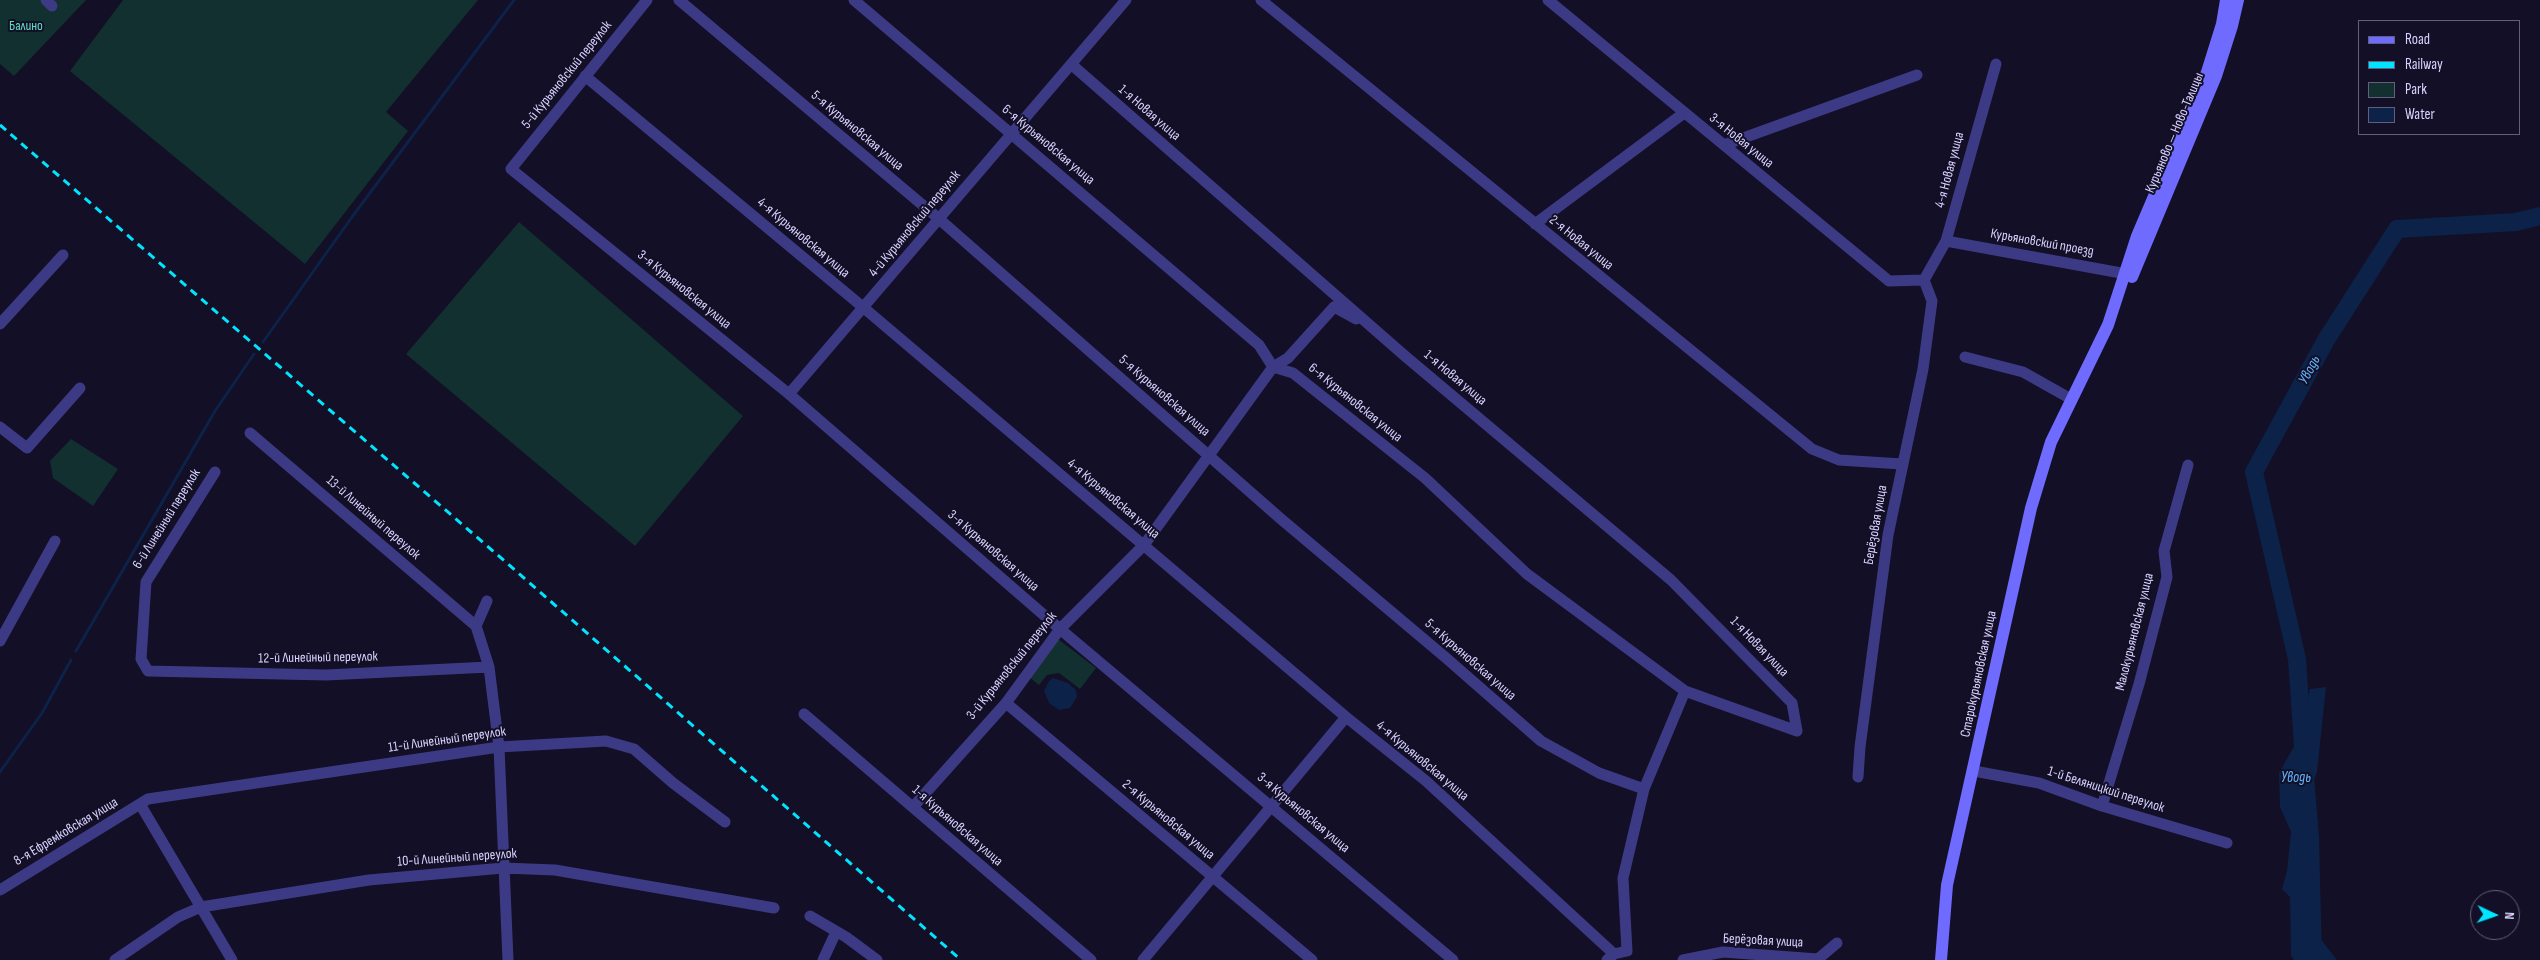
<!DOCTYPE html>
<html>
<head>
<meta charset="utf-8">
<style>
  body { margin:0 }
  #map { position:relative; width:2540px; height:960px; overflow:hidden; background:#130f26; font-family:"Sofia Sans Condensed",sans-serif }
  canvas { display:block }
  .legend { position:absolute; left:2358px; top:20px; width:162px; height:115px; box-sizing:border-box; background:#130f26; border:1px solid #625e7d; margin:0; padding:6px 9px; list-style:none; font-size:15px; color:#d9d4ff }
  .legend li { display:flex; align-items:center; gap:10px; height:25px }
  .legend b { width:25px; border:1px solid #625e7d }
  .north { position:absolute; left:2470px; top:890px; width:50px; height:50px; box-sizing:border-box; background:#130f26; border:1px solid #625e7d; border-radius:50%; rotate:93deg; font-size:14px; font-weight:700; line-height:20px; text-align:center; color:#d9d4ff }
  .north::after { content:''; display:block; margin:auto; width:18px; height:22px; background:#00e5ff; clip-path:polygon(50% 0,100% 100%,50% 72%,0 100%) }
</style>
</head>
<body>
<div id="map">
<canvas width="2540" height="960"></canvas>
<ul class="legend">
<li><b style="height:6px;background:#6f6bff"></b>Road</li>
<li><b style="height:6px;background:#00e5ff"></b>Railway</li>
<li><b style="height:14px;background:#12302f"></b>Park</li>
<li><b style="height:14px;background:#0c2248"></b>Water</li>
</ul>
<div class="north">N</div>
</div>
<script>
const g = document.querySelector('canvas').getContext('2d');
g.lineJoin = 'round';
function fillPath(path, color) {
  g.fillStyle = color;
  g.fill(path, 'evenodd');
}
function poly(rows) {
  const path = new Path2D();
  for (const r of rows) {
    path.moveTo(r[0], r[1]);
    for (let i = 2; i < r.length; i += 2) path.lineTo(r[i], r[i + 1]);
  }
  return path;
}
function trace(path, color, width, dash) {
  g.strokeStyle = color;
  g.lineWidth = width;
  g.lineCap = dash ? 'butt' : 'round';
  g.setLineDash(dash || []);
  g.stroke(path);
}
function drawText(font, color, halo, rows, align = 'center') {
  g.font = font + ' "Sofia Sans Condensed",sans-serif';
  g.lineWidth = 4;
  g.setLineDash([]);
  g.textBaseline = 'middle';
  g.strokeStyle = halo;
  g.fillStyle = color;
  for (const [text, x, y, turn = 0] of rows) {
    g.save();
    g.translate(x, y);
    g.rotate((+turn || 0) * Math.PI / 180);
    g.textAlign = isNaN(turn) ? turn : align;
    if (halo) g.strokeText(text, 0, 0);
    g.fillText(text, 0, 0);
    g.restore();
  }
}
fillPath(poly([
  [0,0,86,0,14,76,0,64],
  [123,0,478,0,386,112,408,131,305,264,70,71],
  [519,222,743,416,635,546,406,354],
  [71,439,118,469,93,506,53,478,50,461],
  [1058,639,1096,668,1080,689,1059,673,1047,675,1039,685,1029,677]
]), '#12302f');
fillPath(poly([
  [1053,678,1068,683,1076,690,1077,697,1070,708,1059,710,1049,703,1044,691,1049,681],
  [2326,687,2317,772,2300,818,2310,837,2306,878,2313,929,2337,960,2294,960,2291,956,2290,897,2282,889,2287,871,2291,832,2280,807,2279,773,2297,741,2310,689]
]), '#0c2248');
trace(poly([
  [263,342,352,217,514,0],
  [76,651,215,411,254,354],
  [0,772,42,713,71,660]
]), '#0c2248', 3);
trace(poly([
  [2303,747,2297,659,2254,472,2326,340,2397,229,2516,222,2540,216],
  [2305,776,2310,837,2313,960]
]), '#0c2248', 18);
trace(poly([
  [46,0,52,6],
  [647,0,511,169,789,394,1060,629,1453,960],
  [679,0,938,218,1281,519,1445,657,1541,741,1599,773,1644,789],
  [854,0,1259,345,1273,367,1293,373,1425,478,1527,574,1685,691,1797,731],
  [1261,0,1812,449,1839,460,1902,464],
  [1548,0,1889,281,1924,280],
  [1071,64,1405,356,1671,580,1792,703,1797,731],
  [585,76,864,308,1346,717,1426,781,1614,954],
  [1724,145,1917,75],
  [1535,224,1684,113],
  [1946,241,2132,275],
  [1924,280,1946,241,1996,64],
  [0,324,63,255],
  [1965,357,2023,372,2071,399],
  [789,394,1126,0],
  [0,427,27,448,80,388],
  [250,433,476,626],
  [215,472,146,582,141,659,148,671,326,675,489,667],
  [487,601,476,626,489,667,499,747,508,960],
  [0,641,55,541],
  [1006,703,1312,960],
  [804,714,1091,960],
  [1974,771,2039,783,2102,806,2227,843],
  [1858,777,1860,747,1888,535,1923,369,1932,301,1924,280],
  [140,804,232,960],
  [2102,806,2139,684,2167,577,2164,551,2188,465],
  [913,807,1006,703,1060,629,1144,545,1273,367,1288,358,1334,307,1356,319],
  [0,890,148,799,499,747,606,741,634,749,673,783,725,822],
  [810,916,846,937,877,960],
  [115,960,178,917,201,907,369,880,503,868,555,870,774,908],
  [823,960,836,932],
  [1143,960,1346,717],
  [1607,960,1614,954,1627,951,1623,878,1644,789,1685,691],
  [1683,960,1723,952,1818,959,1837,943]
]), '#3d3a85', 11);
trace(poly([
  [2132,277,2216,76,2232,26,2238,0],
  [1941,960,1947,885,2031,508,2051,442,2108,325,2137,236,2207,72,2222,24,2226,0]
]), '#6f6bff', 12);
trace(poly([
  [0,125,508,564,961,960]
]), '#00e5ff', 3, [8, 6]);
drawText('14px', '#5fe0c0', '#130f26', [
  ["Балино",26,26]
]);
drawText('14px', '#d9d4ff', '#130f26', [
  ["5-й Курьяновский переулок",567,75,-51],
  ["1-я Новая улица",1149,113,41],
  ["5-я Курьяновская улица",857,131,40],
  ["Курьяново — Ново-Талицы",2175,133,-67],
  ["3-я Новая улица",1741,141,39],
  ["6-я Курьяновская улица",1048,145,40],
  ["4-я Новая улица",1950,170,-75],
  ["4-й Курьяновский переулок",915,224,-50],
  ["4-я Курьяновская улица",803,238,40],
  ["2-я Новая улица",1581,243,39],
  ["Курьяновский проезд",2042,243,10],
  ["3-я Курьяновская улица",684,290,39],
  ["1-я Новая улица",1455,378,40],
  ["5-я Курьяновская улица",1164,396,41],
  ["6-я Курьяновская улица",1355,403,39],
  ["4-я Курьяновская улица",1113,499,40],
  ["13-й Линейный переулок",373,518,41],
  ["6-й Линейный переулок",167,519,-58],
  ["Берёзовая улица",1876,525,-80],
  ["3-я Курьяновская улица",993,551,41],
  ["Малокурьяновская улица",2135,632,-76],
  ["1-я Новая улица",1759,647,46],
  ["12-й Линейный переулок",318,658,-1],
  ["5-я Курьяновская улица",1470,660,41],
  ["3-й Курьяновский переулок",1012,666,-51],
  ["Старокурьяновская улица",1979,674,-78],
  ["11-й Линейный переулок",447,740,-8],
  ["4-я Курьяновская улица",1422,761,40],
  ["1-й Беляницкий переулок",2106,790,18],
  ["3-я Курьяновская улица",1303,813,40],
  ["2-я Курьяновская улица",1168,820,40],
  ["1-я Курьяновская улица",957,826,41],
  ["8-я Ефремковская улица",66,832,-31],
  ["10-й Линейный переулок",457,858,-4],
  ["Берёзовая улица",1763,941,3]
]);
drawText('italic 15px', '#62b6ff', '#130f26', [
  ["Уводь",2310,370,-62],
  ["Уводь",2296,778]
]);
</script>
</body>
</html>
